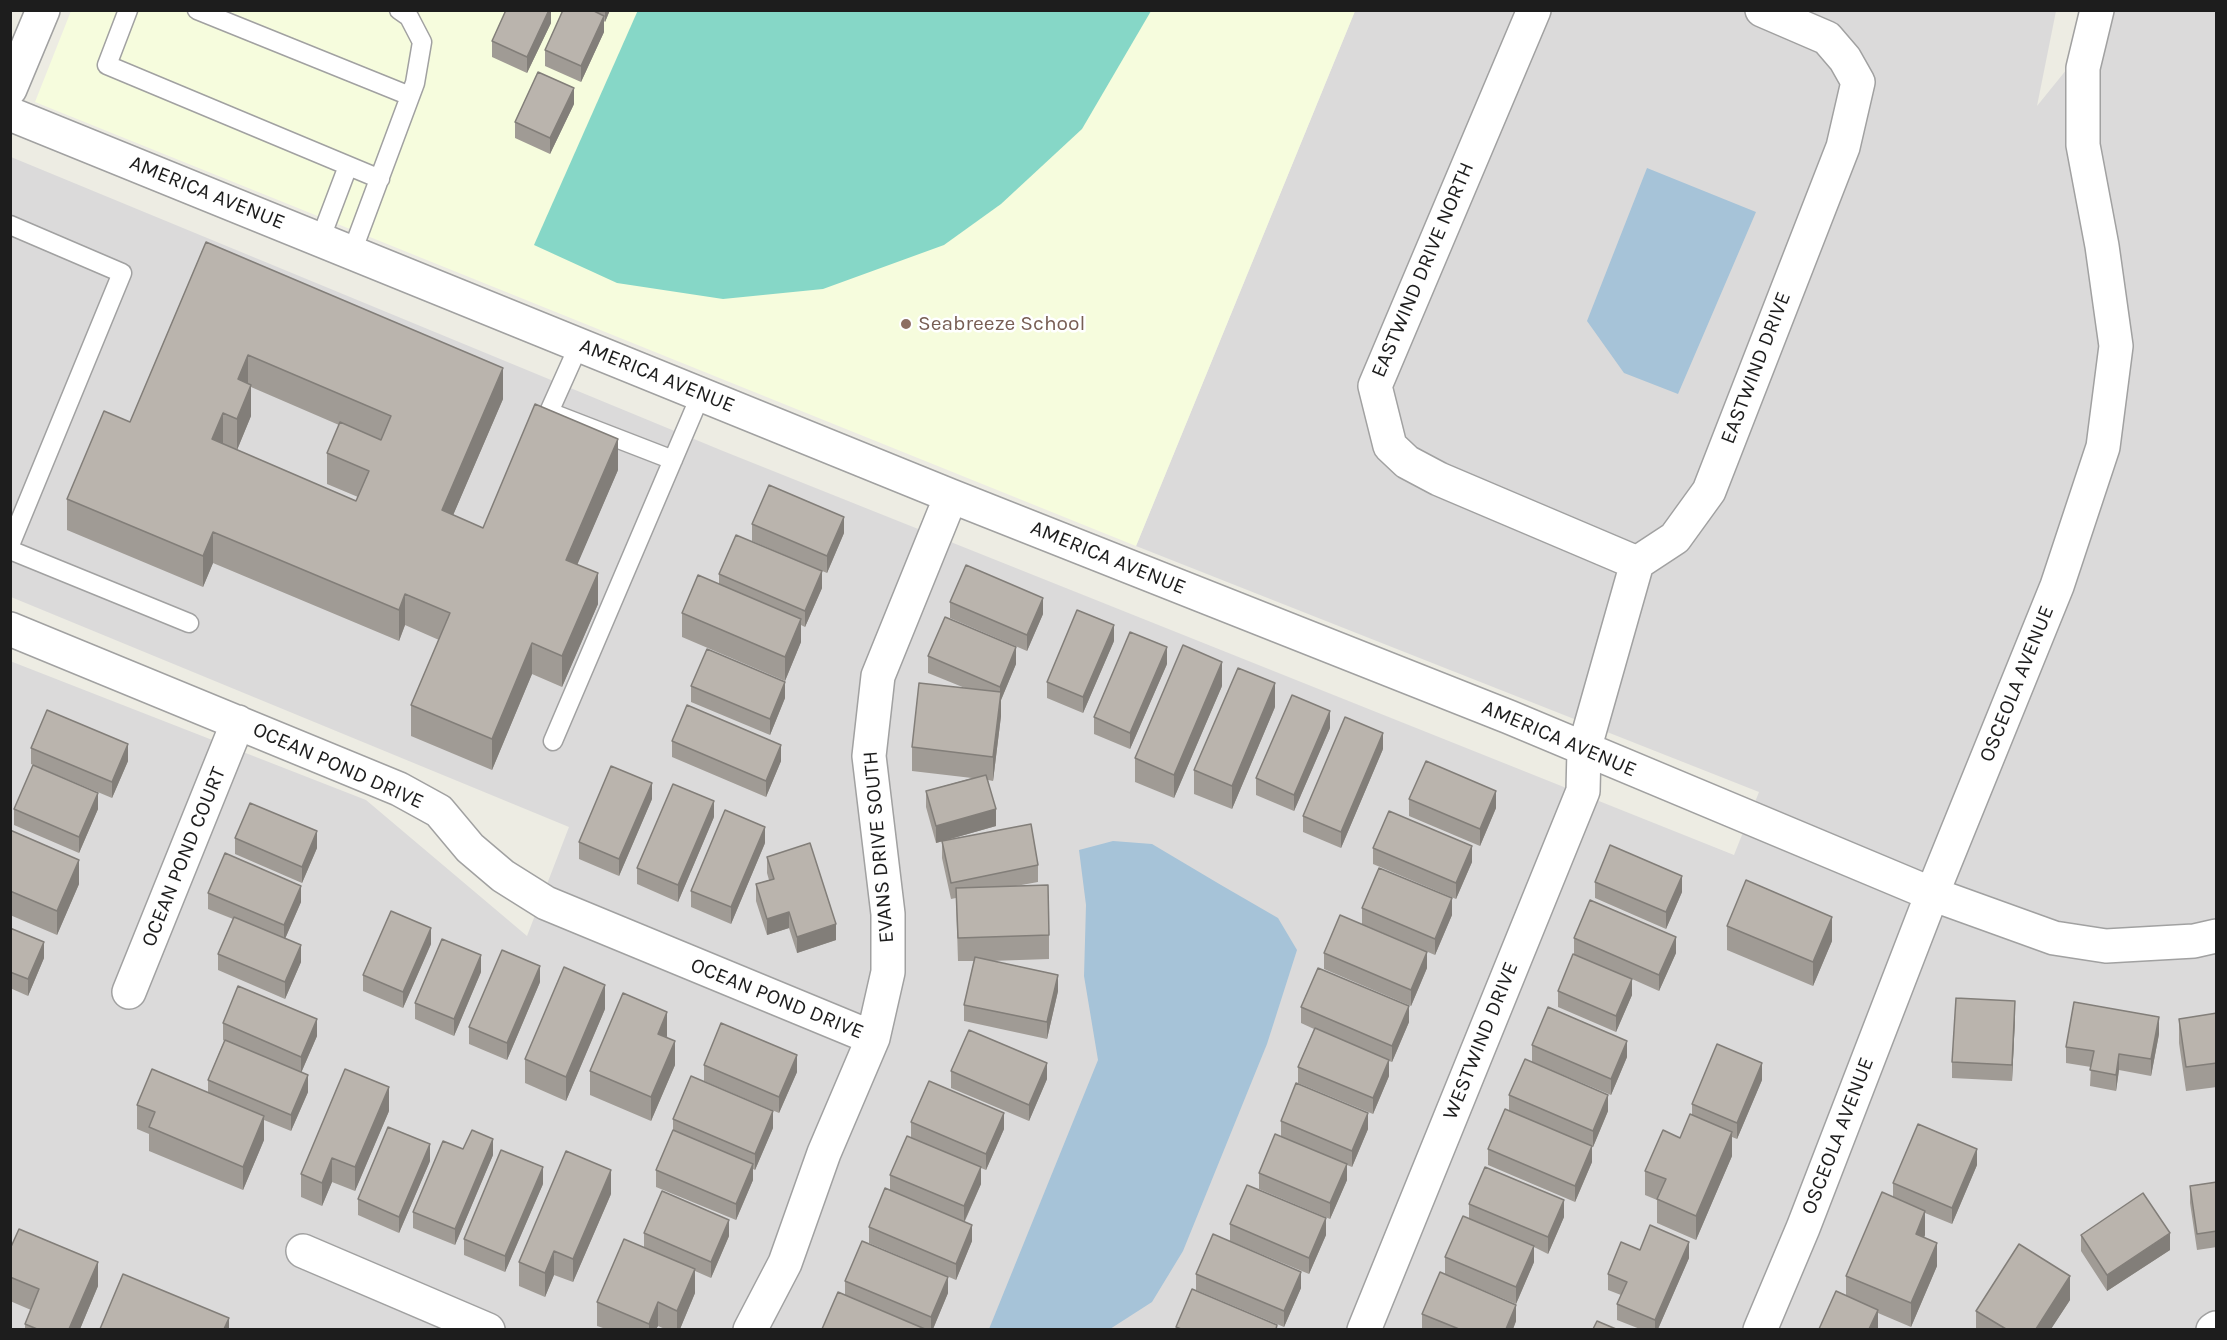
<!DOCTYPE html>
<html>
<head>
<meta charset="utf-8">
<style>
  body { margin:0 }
  #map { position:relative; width:2227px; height:1340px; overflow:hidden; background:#edece3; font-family:Karla,sans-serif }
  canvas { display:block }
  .frame { position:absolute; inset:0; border:12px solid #1d1d1d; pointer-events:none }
</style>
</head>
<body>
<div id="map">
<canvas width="2227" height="1340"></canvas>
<div class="frame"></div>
</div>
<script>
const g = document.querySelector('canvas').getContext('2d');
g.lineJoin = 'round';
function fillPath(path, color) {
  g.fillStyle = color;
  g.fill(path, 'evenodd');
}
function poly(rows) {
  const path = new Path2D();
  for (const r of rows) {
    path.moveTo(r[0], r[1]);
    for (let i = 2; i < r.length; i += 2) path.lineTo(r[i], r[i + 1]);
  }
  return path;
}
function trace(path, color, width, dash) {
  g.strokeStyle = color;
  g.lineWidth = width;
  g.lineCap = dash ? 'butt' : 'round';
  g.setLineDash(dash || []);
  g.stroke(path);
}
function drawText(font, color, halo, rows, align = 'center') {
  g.font = font + ' Karla,sans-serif';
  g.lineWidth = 5;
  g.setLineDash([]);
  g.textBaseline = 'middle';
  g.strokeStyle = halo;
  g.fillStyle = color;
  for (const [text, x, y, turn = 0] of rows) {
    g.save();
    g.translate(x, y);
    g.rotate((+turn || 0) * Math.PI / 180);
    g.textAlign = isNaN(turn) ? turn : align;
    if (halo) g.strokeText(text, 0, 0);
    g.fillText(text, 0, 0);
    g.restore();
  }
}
fillPath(poly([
  [1355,11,2056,11,2037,106,2114,11,2216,11,2216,1329,11,1329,10,661,366,800,527,936,569,827,11,597,11,157,723,451,1734,855,1759,792,1136,546]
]), '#dbdada');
fillPath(poly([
  [71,11,1355,11,1136,546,35,102]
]), '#f6fcdd');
fillPath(poly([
  [638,10,1151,10,1151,11,1082,129,1001,204,944,245,823,289,723,299,617,283,534,245]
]), '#86d7c7');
fillPath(poly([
  [1647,168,1756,212,1678,394,1624,373,1587,321],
  [1113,841,1152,844,1221,885,1278,918,1297,950,1267,1044,1183,1251,1152,1302,1110,1329,989,1329,1098,1060,1084,976,1086,905,1079,850]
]), '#a6c3d8');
const service = poly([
  [128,10,107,65,380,179],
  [197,10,410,96],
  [10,225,122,273,10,545],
  [320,240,348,166],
  [352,252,415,83,422,42,409,17,399,10],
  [579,345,549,412,673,460],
  [10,550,189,623],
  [553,741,701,394]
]);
const minor = poly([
  [1534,10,1375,386,1390,446,1407,462,1439,479,1637,563],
  [10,89,43,10],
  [10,114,951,496,1509,717,1932,894,2054,938,2106,946,2194,941,2216,936],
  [10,629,399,789,439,811,470,848,503,876,546,903,873,1038],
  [129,992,238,722],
  [303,1251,488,1330],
  [750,1330,785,1263,824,1153,873,1038,888,972,888,914,869,756,878,676,951,496],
  [1364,1330,1583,791,1584,750,1637,563,1675,538,1709,491,1843,147,1858,82,1845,59,1827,38,1762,10],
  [1760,1330,1803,1228,1932,894,2057,586,2103,447,2116,346,2102,246,2083,145,2083,68,2097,10],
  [2213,1330,2216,1328]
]);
trace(service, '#a1a1a1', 21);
trace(minor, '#a1a1a1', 36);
trace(service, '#fff', 18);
trace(minor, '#fff', 33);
fillPath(poly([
  [551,10,551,23,527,73,492,57,492,41],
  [563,10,610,10,605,22,604,21,604,32,581,82,545,66,545,50],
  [574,104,550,154,515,138,515,122],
  [206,242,503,399,453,515,483,528,618,470,577,564,598,604,562,687,532,674,492,770,411,736,411,705,439,640,405,625,399,641,213,563,203,587,67,530,67,499,130,422],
  [251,387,339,425,327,453,327,484,358,497,356,501,237,450,251,416],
  [752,524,844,533,827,573,752,541],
  [719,574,822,588,805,627,801,625,801,642,785,681,682,637,682,613,719,584],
  [950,602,1043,614,1027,651,950,618],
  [1114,641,1083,713,1047,698,1047,682],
  [928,656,1016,664,1001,700,1001,716,993,781,988,780,996,826,936,843,926,807,926,791,972,778,912,771,912,747,965,688,928,673],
  [1167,664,1130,749,1094,734,1094,717],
  [691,686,785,698,770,735,691,702],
  [1222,686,1174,798,1135,782,1135,758],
  [1275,707,1232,809,1194,794,1194,770],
  [1330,728,1294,811,1256,795,1256,778],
  [672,741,781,761,766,797,672,757],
  [31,748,128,761,112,798,31,764],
  [1383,749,1341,848,1303,832,1303,816],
  [652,799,619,876,579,859,579,842],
  [1409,799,1496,808,1480,846,1409,816],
  [14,809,98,809,79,853,14,825],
  [714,817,678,902,637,884,637,868],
  [10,830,79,884,57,935,10,915],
  [235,838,317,848,302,883,235,854],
  [942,841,1038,865,1038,882,1016,886,1049,935,1049,959,990,961,1058,991,1047,1039,964,1021,964,1005,974,961,958,961,956,898,951,899,942,858],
  [765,843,731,924,691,907,691,891],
  [1373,848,1472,862,1456,899,1373,864],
  [767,857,836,940,797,953,789,928,767,935,756,901,756,884,769,880,767,873],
  [1595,882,1682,892,1666,929,1595,898],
  [208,893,301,902,285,939,301,962,285,999,218,970,218,954,233,919,208,909],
  [1362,908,1452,915,1435,955,1362,924],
  [1727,926,1832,941,1813,986,1727,950],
  [10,928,44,958,28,996,10,988],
  [1574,938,1676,953,1659,991,1632,979,1632,995,1616,1032,1558,1007,1558,991,1574,954],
  [431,944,403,1008,363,991,363,975],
  [1324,953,1427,968,1411,1006,1324,969],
  [481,972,454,1036,415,1019,415,1003],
  [540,982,507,1060,469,1044,469,1027],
  [1301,1007,1409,1022,1392,1062,1389,1061,1389,1076,1373,1114,1298,1083,1298,1067,1314,1029,1301,1023],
  [605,1009,566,1101,525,1083,525,1059],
  [2217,1013,2217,1087,2186,1091,2179,1043,2179,1019],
  [2015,1018,2012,1081,1952,1078,1952,1062],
  [223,1023,317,1036,301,1073,308,1092,291,1131,264,1120,264,1140,243,1190,149,1151,149,1134,137,1129,137,1105,208,1092,208,1080,224,1041,223,1040],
  [2159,1034,2151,1076,2119,1070,2116,1091,2090,1086,2091,1067,2066,1063,2066,1047],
  [667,1036,675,1065,651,1121,590,1095,590,1071],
  [1532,1045,1627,1057,1611,1095,1532,1062],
  [704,1065,797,1072,779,1113,704,1081],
  [951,1071,1047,1079,1029,1121,951,1088],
  [1762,1080,1737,1139,1732,1137,1732,1156,1696,1240,1657,1223,1657,1200,1645,1195,1645,1171,1680,1138,1692,1115,1692,1104],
  [1509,1095,1608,1111,1593,1147,1592,1147,1592,1162,1575,1202,1488,1165,1488,1149,1509,1111],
  [389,1111,355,1191,332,1182,322,1206,301,1197,301,1174],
  [673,1119,773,1128,755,1170,753,1169,753,1180,736,1220,656,1187,656,1170,673,1131],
  [1281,1121,1368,1129,1352,1167,1347,1165,1347,1180,1330,1219,1259,1189,1259,1173,1281,1136],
  [911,1122,1004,1129,986,1170,981,1168,981,1184,965,1221,972,1241,956,1280,869,1243,869,1227,890,1190,890,1175,911,1138],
  [463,1149,493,1155,455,1245,413,1228,413,1212],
  [430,1161,399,1233,358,1215,358,1199],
  [1977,1165,1952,1224,1925,1213,1925,1235,1924,1237,1937,1266,1911,1327,1878,1313,1878,1329,1846,1296,1846,1276,1893,1197,1893,1183],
  [2217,1182,2217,1247,2197,1250,2190,1203,2190,1186],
  [543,1184,505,1272,464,1255,464,1239],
  [611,1194,573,1282,554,1275,545,1297,519,1286,519,1262],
  [1469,1204,1564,1217,1548,1254,1534,1247,1534,1262,1516,1304,1445,1274,1445,1257,1469,1219],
  [1230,1224,1326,1235,1309,1274,1230,1241],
  [644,1233,729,1236,711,1278,695,1271,695,1293,680,1329,665,1329,658,1326,656,1329,606,1329,597,1326,597,1302,644,1248],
  [2081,1235,2170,1250,2107,1291,2081,1251],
  [10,1249,98,1286,80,1329,25,1329,25,1324,31,1310,10,1301],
  [1640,1250,1689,1258,1658,1329,1640,1329,1617,1320,1617,1304,1621,1295,1608,1290,1608,1274],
  [1196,1274,1301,1288,1284,1327,1196,1290],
  [845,1281,948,1293,933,1329,822,1329,845,1296],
  [2070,1300,2051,1329,1976,1329,1976,1311],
  [1422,1314,1516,1321,1513,1329,1417,1329,1422,1329]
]), '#a09b95');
fillPath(poly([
  [549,10,551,10,551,23,527,73,527,57],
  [605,10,610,10,605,22],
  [604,16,604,32,581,82,581,66],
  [574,88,574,104,550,154,550,138],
  [248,355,248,386,238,379],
  [503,368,503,399,442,541,442,510],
  [251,385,251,416,237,450,237,419],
  [223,413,223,444,212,439],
  [618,439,618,470,566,591,566,560],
  [844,517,844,533,827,573,827,556],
  [213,532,213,563,203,587,203,556],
  [822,571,822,588,805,627,805,611],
  [598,573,598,604,562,687,562,656],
  [405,594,405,625,399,641,399,610],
  [1043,598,1043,614,1027,651,1027,635],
  [801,619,801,642,785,681,785,657],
  [1114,625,1114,641,1083,713,1083,697],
  [532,643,532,674,492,770,492,739],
  [1016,647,1016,664,1001,700,1001,716,993,781,993,757,1000,702,1000,687],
  [1167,647,1167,664,1130,749,1130,733],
  [1222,662,1222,686,1174,798,1174,775],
  [785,682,785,698,770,735,770,719],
  [1275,683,1275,707,1232,809,1232,786],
  [1330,711,1330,728,1294,811,1294,795],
  [1383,733,1383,749,1341,848,1341,832],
  [128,744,128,761,112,798,112,782],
  [781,745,781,761,766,797,766,781],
  [652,783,652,799,619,876,619,859],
  [1496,791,1496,808,1480,846,1480,829],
  [98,793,98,809,79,853,79,837],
  [714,801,714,817,678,902,678,885],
  [996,809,996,826,936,843,936,826],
  [765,827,765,843,731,924,731,907],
  [317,831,317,848,302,883,302,867],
  [1472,846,1472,862,1456,899,1456,883],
  [79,860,79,884,57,935,57,911],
  [1682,876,1682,892,1666,929,1666,912],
  [301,886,301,902,284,941,284,925],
  [1452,898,1452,915,1435,955,1435,939],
  [789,912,789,928,767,935,767,919],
  [1832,917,1832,941,1813,986,1813,962],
  [836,924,836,940,797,953,797,937],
  [431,928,431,944,403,1008,403,992],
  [1676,937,1676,953,1659,991,1659,975],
  [44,942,44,958,28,996,28,979],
  [301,945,301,962,285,999,285,982],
  [1427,952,1427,968,1411,1006,1411,990],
  [481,955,481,972,454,1036,454,1019],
  [540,966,540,982,507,1060,507,1043],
  [1058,975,1058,991,1047,1039,1047,1022],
  [1632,979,1632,995,1616,1032,1616,1016],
  [605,985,605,1009,566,1101,566,1077],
  [2015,1001,2015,1018,2012,1081,2012,1065],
  [1409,1006,1409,1022,1392,1062,1392,1046],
  [667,1012,667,1036,658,1058,658,1034],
  [2159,1017,2159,1034,2151,1076,2151,1059],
  [317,1019,317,1036,301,1073,301,1057],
  [675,1041,675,1065,651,1121,651,1097],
  [1627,1041,1627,1057,1611,1095,1611,1079],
  [2119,1054,2119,1070,2116,1091,2116,1075],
  [797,1055,797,1072,779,1113,779,1097],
  [1389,1060,1389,1076,1373,1114,1373,1098],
  [1047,1063,1047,1079,1029,1121,1029,1105],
  [1762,1063,1762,1080,1737,1139,1737,1123],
  [308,1075,308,1092,291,1131,291,1115],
  [389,1087,389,1111,355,1191,355,1167],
  [1608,1095,1608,1111,1593,1147,1593,1131],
  [773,1111,773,1128,755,1170,755,1154],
  [1004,1113,1004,1129,986,1170,986,1154],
  [1368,1113,1368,1129,1352,1167,1352,1151],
  [264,1116,264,1140,243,1190,243,1167],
  [1732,1132,1732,1156,1696,1240,1696,1216],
  [493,1139,493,1155,455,1245,455,1229],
  [430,1144,430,1161,399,1233,399,1217],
  [1592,1146,1592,1162,1575,1202,1575,1186],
  [1977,1149,1977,1165,1952,1224,1952,1208],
  [332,1158,332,1182,322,1206,322,1183],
  [753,1164,753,1180,736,1220,736,1204],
  [1347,1164,1347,1180,1330,1219,1330,1203],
  [543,1167,543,1184,505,1272,505,1256],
  [981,1167,981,1184,964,1222,964,1206],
  [611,1170,611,1194,573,1282,573,1259],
  [1564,1200,1564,1217,1548,1254,1548,1237],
  [1925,1211,1925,1235,1916,1257,1916,1234],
  [1326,1218,1326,1235,1309,1274,1309,1258],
  [729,1220,729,1236,711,1278,711,1262],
  [972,1225,972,1241,956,1280,956,1264],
  [2170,1233,2170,1250,2107,1291,2107,1275],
  [1689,1242,1689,1258,1658,1329,1655,1329,1655,1320],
  [1937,1243,1937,1266,1911,1327,1911,1303],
  [1534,1246,1534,1262,1516,1304,1516,1287],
  [554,1251,554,1275,545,1297,545,1273],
  [98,1262,98,1286,80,1329,69,1329],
  [695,1269,695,1293,680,1329,677,1329,677,1311],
  [1301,1272,1301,1288,1284,1327,1284,1311],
  [2070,1276,2070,1300,2051,1329,2036,1329],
  [948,1277,948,1293,933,1329,931,1329,931,1317],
  [658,1302,658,1326,656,1329,649,1329,649,1324],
  [1516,1305,1516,1321,1513,1329,1506,1329],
  [1878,1310,1878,1329,1869,1329],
  [229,1318,229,1329,224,1329]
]), '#827e79');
const building = poly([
  [506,10,549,10,527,57,492,41,506,10],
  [563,10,592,10,604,16,581,66,545,50,563,10],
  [538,72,574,88,550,138,515,122,538,72],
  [206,242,503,368,442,510,483,528,535,404,618,439,566,560,598,573,562,656,532,643,492,739,411,705,450,613,405,594,399,610,213,532,203,556,67,499,104,411,130,422,206,242],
  [248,355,391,416,381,440,340,422,327,453,369,471,356,501,212,439,223,413,237,419,251,385,238,379,248,355],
  [769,485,844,517,827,556,752,524,769,485],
  [736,535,822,571,805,611,719,574,736,535],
  [966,565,1043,598,1027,635,950,602,966,565],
  [698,575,801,619,785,657,682,613,698,575],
  [1077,610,1114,625,1083,697,1047,682,1077,610],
  [945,617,1016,647,1000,687,928,656,945,617],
  [1130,632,1167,647,1130,733,1094,717,1130,632],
  [1183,645,1222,662,1174,775,1135,758,1183,645],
  [707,649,785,682,770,719,691,686,707,649],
  [1238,668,1275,683,1232,786,1194,770,1238,668],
  [919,683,1001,692,993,757,912,747,919,683],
  [1292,695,1330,711,1294,795,1256,778,1292,695],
  [687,705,781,745,766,781,672,741,687,705],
  [47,710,128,744,112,782,31,748,47,710],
  [1345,717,1383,733,1341,832,1303,816,1345,717],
  [1426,761,1496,791,1480,829,1409,799,1426,761],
  [33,765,98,793,79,837,14,809,33,765],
  [611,766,652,783,619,859,579,842,611,766],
  [986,775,996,809,936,826,926,791,986,775],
  [673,784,714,801,678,885,637,868,673,784],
  [250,803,317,831,302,867,235,838,250,803],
  [725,810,765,827,731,907,691,891,725,810],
  [1389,811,1472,846,1456,883,1373,848,1389,811],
  [1031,824,1038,865,951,883,942,841,1031,824],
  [10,830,79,860,57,911,10,891,10,830],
  [810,843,836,924,797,937,789,912,767,919,756,884,774,879,767,857,810,843],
  [1610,845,1682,876,1666,912,1595,882,1610,845],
  [225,853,301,886,284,925,208,893,225,853],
  [1379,868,1452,898,1435,939,1362,908,1379,868],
  [1746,880,1832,917,1813,962,1727,926,1746,880],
  [1048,885,1049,935,958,938,956,888,1048,885],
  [1590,900,1676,937,1659,975,1574,938,1590,900],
  [391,911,431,928,403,992,363,975,391,911],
  [1340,915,1427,952,1411,990,1324,953,1340,915],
  [234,917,301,945,285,982,218,954,234,917],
  [10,928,44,942,28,979,10,972,10,928],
  [442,939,481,955,454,1019,415,1003,442,939],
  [502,950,540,966,507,1043,469,1027,502,950],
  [1573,954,1632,979,1616,1016,1558,991,1573,954],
  [975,957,1058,975,1047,1022,964,1005,975,957],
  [564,967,605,985,566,1077,525,1059,564,967],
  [1318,968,1409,1006,1392,1046,1301,1007,1318,968],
  [238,986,317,1019,301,1057,223,1023,238,986],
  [623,993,667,1012,658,1034,675,1041,651,1097,590,1071,623,993],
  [1956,998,2015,1001,2012,1065,1952,1062,1956,998],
  [2074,1002,2159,1017,2151,1059,2119,1054,2116,1075,2090,1070,2094,1051,2066,1047,2074,1002],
  [1548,1007,1627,1041,1611,1079,1532,1045,1548,1007],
  [2217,1013,2217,1063,2186,1067,2179,1019,2217,1013],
  [721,1023,797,1055,779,1097,704,1065,721,1023],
  [1315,1028,1389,1060,1373,1098,1298,1067,1315,1028],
  [969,1030,1047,1063,1029,1105,951,1071,969,1030],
  [225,1040,308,1075,291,1115,208,1080,225,1040],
  [1717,1044,1762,1063,1737,1123,1692,1104,1717,1044],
  [1525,1059,1608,1095,1593,1131,1509,1095,1525,1059],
  [152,1069,264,1116,243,1167,149,1127,155,1112,137,1105,152,1069],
  [345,1069,389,1087,355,1167,332,1158,322,1183,301,1174,345,1069],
  [691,1076,773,1111,755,1154,673,1119,691,1076],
  [929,1081,1004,1113,986,1154,911,1122,929,1081],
  [1296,1083,1368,1113,1352,1151,1281,1121,1296,1083],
  [1505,1109,1592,1146,1575,1186,1488,1149,1505,1109],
  [1690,1114,1732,1132,1696,1216,1657,1199,1666,1179,1645,1171,1663,1130,1680,1138,1690,1114],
  [1918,1124,1977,1149,1952,1208,1893,1183,1918,1124],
  [388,1127,430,1144,399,1217,358,1199,388,1127],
  [472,1130,493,1139,455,1229,413,1212,443,1141,463,1149,472,1130],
  [673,1130,753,1164,736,1204,656,1170,673,1130],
  [1275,1134,1347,1164,1330,1203,1259,1173,1275,1134],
  [907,1136,981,1167,964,1206,890,1175,907,1136],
  [501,1150,543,1167,505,1256,464,1239,501,1150],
  [566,1151,611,1170,573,1259,554,1251,545,1273,519,1262,566,1151],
  [1485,1167,1564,1200,1548,1237,1469,1204,1485,1167],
  [2217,1182,2217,1231,2197,1234,2190,1186,2217,1182],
  [1247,1185,1326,1218,1309,1258,1230,1224,1247,1185],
  [885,1188,972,1225,956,1264,869,1227,885,1188],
  [662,1191,729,1220,711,1262,644,1233,662,1191],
  [1882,1192,1925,1211,1916,1234,1937,1243,1911,1303,1846,1276,1882,1192],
  [2143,1193,2170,1233,2107,1275,2081,1235,2143,1193],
  [1463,1216,1534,1246,1516,1287,1445,1257,1463,1216],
  [1650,1225,1689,1242,1655,1320,1617,1304,1627,1282,1608,1274,1621,1242,1640,1250,1650,1225],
  [19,1229,98,1262,69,1329,37,1329,25,1324,39,1289,10,1277,10,1249,19,1229],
  [1213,1234,1301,1272,1284,1311,1196,1274,1213,1234],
  [624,1239,695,1269,677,1311,658,1302,649,1324,597,1302,624,1239],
  [862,1241,948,1277,931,1317,845,1281,862,1241],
  [2019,1244,2070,1276,2036,1329,2006,1329,1976,1311,2019,1244],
  [1440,1272,1516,1305,1506,1329,1459,1329,1422,1314,1440,1272],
  [123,1274,229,1318,224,1329,100,1329,123,1274],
  [1192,1289,1277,1325,1276,1329,1181,1329,1176,1327,1192,1289],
  [1836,1291,1878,1310,1869,1329,1819,1329,1836,1291],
  [838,1292,925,1329,822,1329,838,1292],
  [1597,1321,1616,1329,1593,1329,1597,1321]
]);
fillPath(building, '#bab4ad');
trace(building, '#827e79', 1.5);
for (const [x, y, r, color] of [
  [906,324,6,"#8d6e63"]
]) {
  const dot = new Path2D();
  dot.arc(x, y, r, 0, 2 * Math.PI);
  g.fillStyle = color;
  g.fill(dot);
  trace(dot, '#fff', 2);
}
drawText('21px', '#1d1d1d', '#fff', [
  ["AMERICA AVENUE",207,193,22],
  ["EASTWIND DRIVE NORTH",1423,270,-67],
  ["EASTWIND DRIVE",1756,368,-69],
  ["AMERICA AVENUE",657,376,22],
  ["AMERICA AVENUE",1108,558,22],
  ["OSCEOLA AVENUE",2017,684,-68],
  ["AMERICA AVENUE",1559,739,23],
  ["OCEAN POND DRIVE",338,766,24],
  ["EVANS DRIVE SOUTH",879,847,-95],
  ["OCEAN POND COURT",184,857,-68],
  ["OCEAN POND DRIVE",777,999,22],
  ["WESTWIND DRIVE",1481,1041,-68],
  ["OSCEOLA AVENUE",1838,1136,-69]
]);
drawText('21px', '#785e54', '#fff', [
  ["Seabreeze School",918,324]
], 'left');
</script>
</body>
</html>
